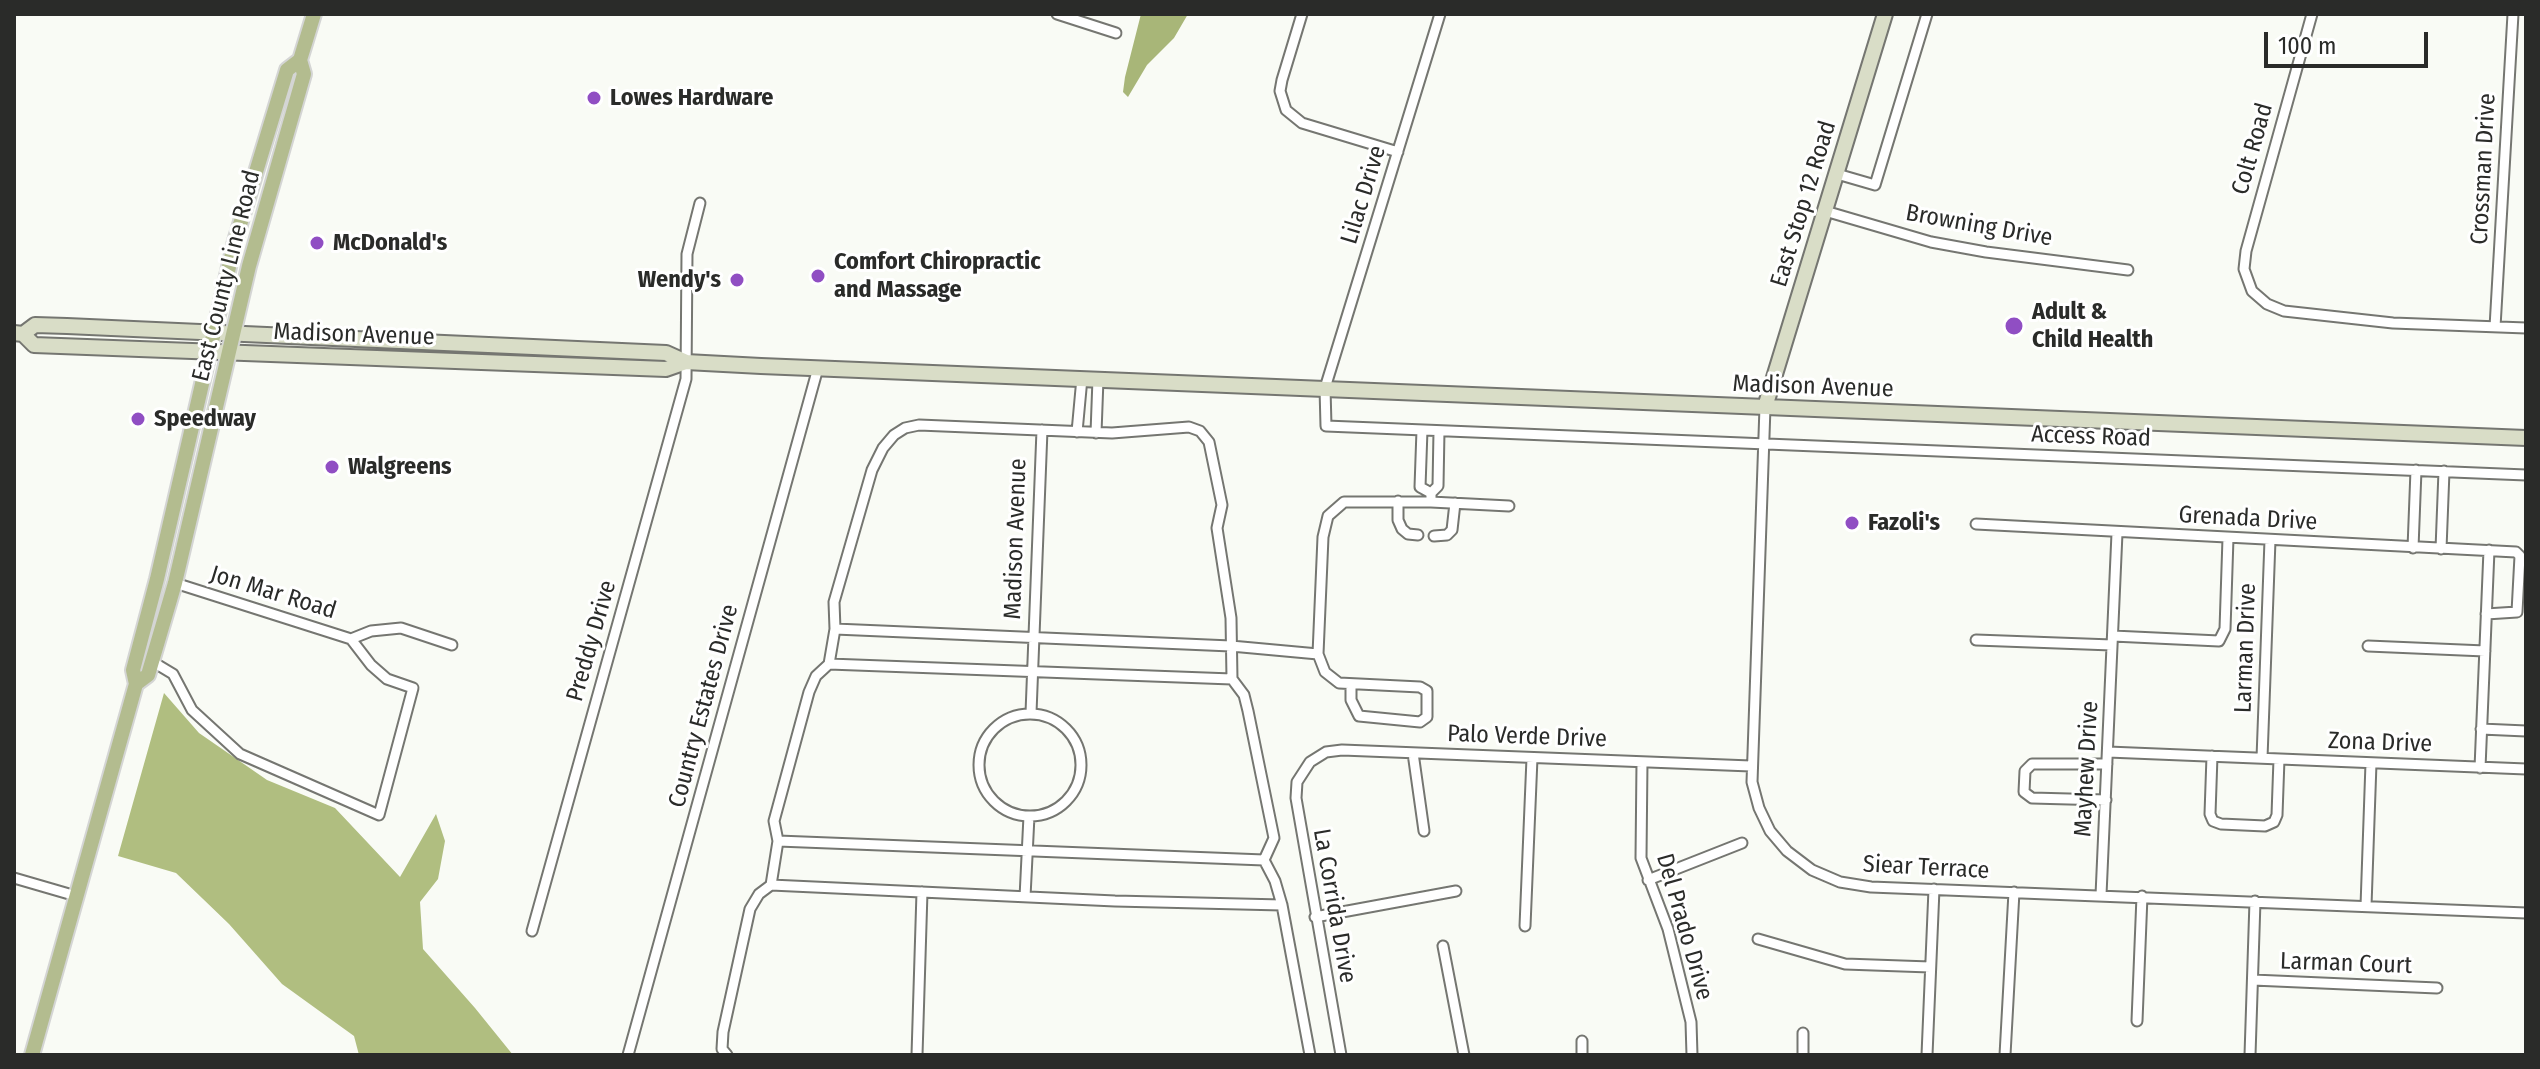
<!DOCTYPE html>
<html>
<head>
<meta charset="utf-8">
<style>
  body { margin:0 }
  #map { position:relative; width:2540px; height:1069px; overflow:hidden; background:#f9fbf5; font-family:"Fira Sans Condensed",sans-serif }
  canvas { display:block }
  .frame { position:absolute; inset:0; border:16px solid #2a2b29; pointer-events:none }
  .scale { position:absolute; left:2264px; top:32px; width:164px; height:36px; box-sizing:border-box; border:4px solid #2a2b29; border-top:0; padding-left:10px; font-size:24px; line-height:28px; white-space:nowrap; color:#2a2b29; -webkit-text-stroke:6px #fff; paint-order:stroke }
</style>
</head>
<body>
<div id="map">
<canvas width="2540" height="1069"></canvas>
<div class="frame"></div>
<div class="scale">100 m</div>
</div>
<script>
const g = document.querySelector('canvas').getContext('2d');
g.lineJoin = 'round';
function fillPath(path, color) {
  g.fillStyle = color;
  g.fill(path, 'evenodd');
}
function poly(rows) {
  const path = new Path2D();
  for (const r of rows) {
    if (r.length === 3) {
      path.moveTo(r[0] + r[2], r[1]);
      path.arc(r[0], r[1], r[2], 0, 2 * Math.PI);
      continue;
    }
    path.moveTo(r[0], r[1]);
    for (let i = 2; i < r.length; i += 2) path.lineTo(r[i], r[i + 1]);
  }
  return path;
}
function trace(path, color, width, dash) {
  g.strokeStyle = color;
  g.lineWidth = width;
  g.lineCap = dash ? 'butt' : 'round';
  g.setLineDash(dash || []);
  g.stroke(path);
}
function drawText(font, color, halo, rows, align = 'center') {
  g.font = font + ' "Fira Sans Condensed",sans-serif';
  g.lineWidth = 6;
  g.setLineDash([]);
  g.textBaseline = 'middle';
  g.strokeStyle = halo;
  g.fillStyle = color;
  for (const [text, x, y, turn = 0] of rows) {
    g.save();
    g.translate(x, y);
    g.rotate((+turn || 0) * Math.PI / 180);
    g.textAlign = isNaN(turn) ? turn : align;
    if (halo) g.strokeText(text, 0, 0);
    g.fillText(text, 0, 0);
    g.restore();
  }
}
fillPath(poly([
  [164,693,199,733,267,780,335,808,400,877,436,814,445,841,438,879,420,902,423,949,475,1008,513,1055,359,1055,354,1036,282,984,229,924,176,873,118,856]
]), '#b0be80');
fillPath(poly([
  [1141,14,1188,14,1174,38,1147,65,1128,97,1123,92,1125,77]
]), '#a8b678');
const street = poly([
  [1057,14,1116,33],
  [1302,14,1282,80,1280,91,1286,110,1302,123,1398,152],
  [1440,14,1325,388,1326,426,2526,475],
  [2312,14,2246,251,2244,269,2252,291,2267,304,2284,311,2393,323,2526,328],
  [1837,174,1875,185,1927,14],
  [1825,211,1931,242,1986,252,2128,270],
  [2495,327,2513,14],
  [1765,407,1752,782,1759,808,1770,831,1787,851,1812,870,1840,882,1871,887,2526,913],
  [1422,430,1420,487,1431,493,1431,502,1509,506],
  [1077,432,1082,378],
  [1096,433,1098,379],
  [1431,493,1438,486,1439,431],
  [1398,501,1398,520,1402,529,1408,534,1418,535],
  [1976,524,2516,552,2520,556,2517,612,2486,614],
  [1434,536,1447,535,1452,530,1455,503],
  [2413,548,2416,470],
  [2441,549,2444,471],
  [175,583,351,639,371,631,401,628,452,645],
  [835,629,1231,646,1318,654,1323,537,1328,516,1344,502,1432,502],
  [2113,636,2219,641,2225,629,2228,538],
  [1976,640,2112,645],
  [2368,646,2485,651],
  [1318,654,1325,672,1339,683,1420,687,1427,691,1427,717,1420,722,1359,716,1351,700,1351,684],
  [153,662,173,674,192,710,240,754,379,815,413,688,387,679,371,665,351,639],
  [829,664,1232,679],
  [1031,713,1042,430],
  [1030,765,51],
  [2481,729,2526,731],
  [2108,752,2526,769],
  [1413,753,1424,831],
  [2212,756,2210,814,2213,821,2221,824,2265,826,2274,822,2277,815,2279,759],
  [2262,758,2270,540],
  [1642,762,1641,858,1668,929,1691,1022,1692,1055],
  [2480,768,2489,550],
  [2106,800,2032,798,2024,792,2025,771,2032,764,2107,764],
  [778,841,1264,860],
  [14,878,76,896],
  [1648,880,1742,843],
  [771,885,1115,901,1282,905],
  [2101,895,2117,533],
  [1025,897,1029,816],
  [2366,906,2371,763],
  [1315,917,1456,891],
  [1525,926,1532,758],
  [532,931,686,379,687,254,700,203],
  [1758,939,1845,964,1930,967],
  [1443,946,1464,1055],
  [2253,980,2437,988],
  [2137,1021,2142,896],
  [1803,1033,1803,1055],
  [628,1055,818,368],
  [727,1055,722,1049,723,1032,750,909,759,894,771,885,778,841,774,821,809,692,816,676,829,664,835,629,834,602,872,470,883,448,894,435,905,428,919,425,1112,433,1189,427,1200,431,1209,442,1222,505,1217,528,1231,618,1232,679,1244,695,1248,711,1274,838,1264,860,1275,881,1282,905,1310,1055],
  [917,1055,922,892],
  [1341,1055,1296,798,1297,782,1310,762,1326,752,1342,750,1751,766],
  [1582,1055,1582,1041],
  [1927,1055,1934,889],
  [2005,1055,2014,892],
  [2250,1055,2255,901]
]);
const secondary = poly([
  [14,333,23,334,35,325,67,326,666,353,686,362,761,366,2526,438],
  [23,334,34,345,666,369,686,362],
  [1765,407,1885,14]
]);
const primary = poly([
  [136,684,148,675,175,583,249,266,304,74,300,60],
  [32,1055,136,684,133,670,157,579,235,241,287,70,300,60,314,14]
]);
trace(street, '#757671', 13);
trace(secondary, '#757671', 18);
trace(primary, '#d4d5d4', 18);
trace(street, '#fff', 9);
trace(secondary, '#d9ddc7', 14);
trace(primary, '#b3bc8f', 14);
for (const [x, y, r, color] of [
  [594,98,8,"#904ec3"],
  [317,243,8,"#904ec3"],
  [818,276,8,"#904ec3"],
  [737,280,8,"#904ec3"],
  [2014,326,10,"#904ec3"],
  [138,419,8,"#904ec3"],
  [332,467,8,"#904ec3"],
  [1852,523,8,"#904ec3"]
]) {
  const dot = new Path2D();
  dot.arc(x, y, r, 0, 2 * Math.PI);
  g.fillStyle = color;
  g.fill(dot);
  trace(dot, '#fff', 3);
}
drawText('bold 24px', '#2a2b29', '#fff', [
  ["Lowes Hardware",610,98],
  ["McDonald's",333,243],
  ["Comfort Chiropractic",834,262],
  ["and Massage",834,290],
  ["Wendy's",721,280,"right"],
  ["Adult &",2032,312],
  ["Child Health",2032,340],
  ["Speedway",154,419],
  ["Walgreens",348,467],
  ["Fazoli's",1868,523]
], 'left');
drawText('24px', '#2a2b29', '#fff', [
  ["Colt Road",2253,149,-74],
  ["Crossman Drive",2484,169,-87],
  ["Lilac Drive",1364,195,-73],
  ["East Stop 12 Road",1804,204,-73],
  ["Browning Drive",1979,226,10],
  ["East County Line Road",227,276,-76],
  ["Madison Avenue",354,335,2],
  ["Madison Avenue",1813,387,2],
  ["Access Road",2091,437,2],
  ["Grenada Drive",2248,519,3],
  ["Madison Avenue",1016,539,-88],
  ["Jon Mar Road",273,593,17],
  ["Preddy Drive",592,641,-74],
  ["Larman Drive",2246,648,-88],
  ["Country Estates Drive",704,706,-75],
  ["Palo Verde Drive",1527,737,2],
  ["Zona Drive",2380,743,2],
  ["Mayhew Drive",2087,769,-87],
  ["Siear Terrace",1926,868,3],
  ["La Corrida Drive",1334,906,80],
  ["Del Prado Drive",1684,927,74],
  ["Larman Court",2346,964,2]
]);
</script>
</body>
</html>
